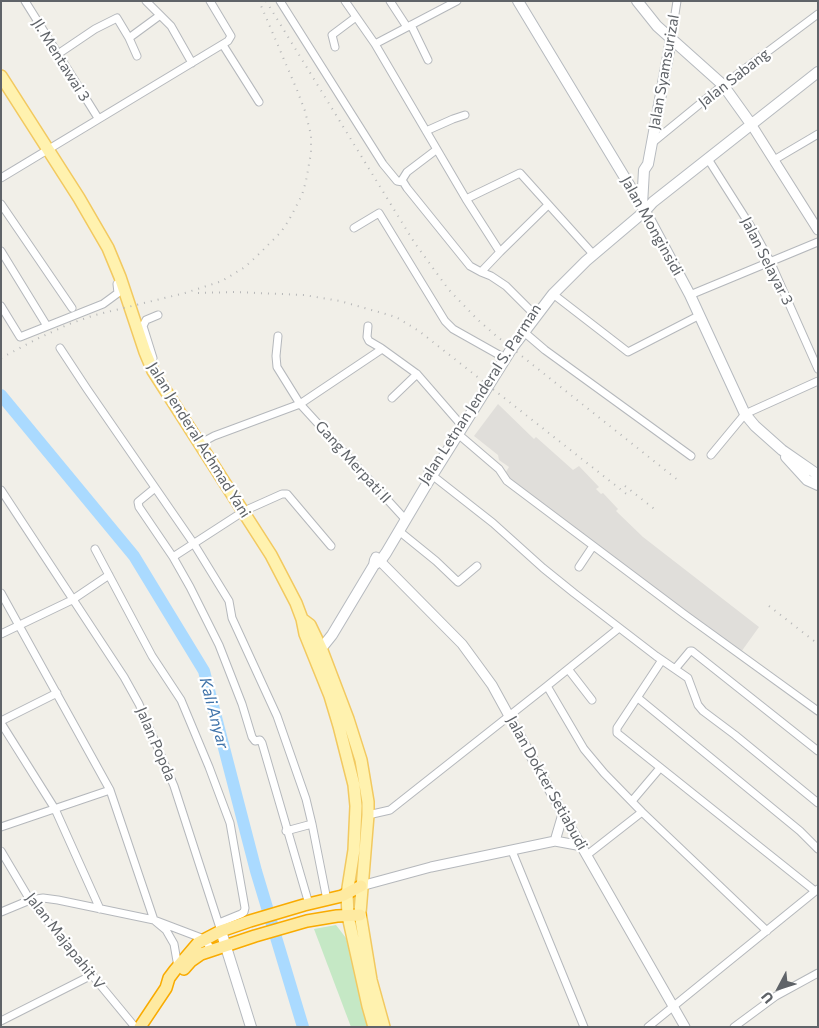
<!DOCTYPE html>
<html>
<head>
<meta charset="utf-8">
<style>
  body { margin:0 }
  #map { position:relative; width:819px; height:1028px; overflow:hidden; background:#f1efe8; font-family:Commissioner,sans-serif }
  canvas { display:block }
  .frame { position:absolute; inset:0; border:2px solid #5f6368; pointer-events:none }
  .north { position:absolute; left:754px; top:963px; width:50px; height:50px; -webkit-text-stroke:4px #fff; paint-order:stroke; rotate:230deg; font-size:14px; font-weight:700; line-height:20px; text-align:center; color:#5f6368 }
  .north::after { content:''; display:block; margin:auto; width:18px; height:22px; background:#5f6368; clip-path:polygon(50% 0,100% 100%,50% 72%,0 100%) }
</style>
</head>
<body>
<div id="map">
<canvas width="819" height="1028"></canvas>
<div class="frame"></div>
<div class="north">U</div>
</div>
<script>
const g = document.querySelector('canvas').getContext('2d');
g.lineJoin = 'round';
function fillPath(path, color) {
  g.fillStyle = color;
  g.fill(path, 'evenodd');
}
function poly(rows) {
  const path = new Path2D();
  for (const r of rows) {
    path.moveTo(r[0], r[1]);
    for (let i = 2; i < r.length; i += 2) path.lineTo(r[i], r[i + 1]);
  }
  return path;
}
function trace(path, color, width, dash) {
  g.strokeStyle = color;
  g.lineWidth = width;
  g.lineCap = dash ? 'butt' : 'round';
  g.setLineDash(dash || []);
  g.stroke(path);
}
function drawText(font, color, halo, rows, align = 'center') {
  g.font = font + ' Commissioner,sans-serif';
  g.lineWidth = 4.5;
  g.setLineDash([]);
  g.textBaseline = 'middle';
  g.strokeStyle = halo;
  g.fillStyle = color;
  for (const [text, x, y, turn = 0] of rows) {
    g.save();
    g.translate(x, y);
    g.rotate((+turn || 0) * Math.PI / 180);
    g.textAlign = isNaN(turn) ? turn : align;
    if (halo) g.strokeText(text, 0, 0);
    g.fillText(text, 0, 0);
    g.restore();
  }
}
fillPath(poly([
  [498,404,534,439,536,437,573,470,579,466,599,487,596,489,601,494,603,493,618,509,616,511,643,537,759,627,741,652,504,475,509,467,499,460,498,455,474,436]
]), '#e0deda');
fillPath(poly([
  [336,925,346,938,371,1027,351,1027,314,929]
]), '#c5e8c5');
trace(poly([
  [1,395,134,556,204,671,256,871,303,1027]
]), '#aadaff', 12);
const minor = poly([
  [25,1,98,118],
  [146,1,171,26,192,63],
  [280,1,383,164,397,181,403,182],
  [345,1,375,44],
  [390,1,407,27],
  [457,1,375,44,466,199,500,252,481,272,491,276,506,286,536,316],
  [411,25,428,60],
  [129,38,159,16],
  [671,40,677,1],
  [223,45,259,102],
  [335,47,332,35,356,17],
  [58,54,95,29,117,18,129,38,137,56],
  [426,131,453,119,465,115],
  [652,143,723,85,818,14],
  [436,150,407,172,402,180,407,188,470,266,481,272],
  [708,159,753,230,770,261,818,369],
  [774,160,818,134],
  [1,178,228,41,231,36,210,1],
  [466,199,520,173,593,254],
  [1,204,72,308],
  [354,228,379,213,445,321,453,329,501,356],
  [1,251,47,326],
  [500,252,548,205],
  [553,294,628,352,700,315],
  [690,295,818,242],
  [1,306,20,337,103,304,118,293,117,284],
  [368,326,367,337,369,341,381,348,417,374,463,427],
  [524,332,545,350,691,456],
  [278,336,276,356,277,367,300,404,405,519],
  [60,348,87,389,194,544,229,601,232,618,277,716,306,799,312,824,327,900],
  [153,358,143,326,146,320,158,315],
  [392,398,417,374],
  [458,434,499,469,507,481,684,614,818,711],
  [199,444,214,436,300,404,382,349],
  [711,455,745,414,818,381],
  [428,472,493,523,543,568,574,593,656,656,688,678,698,705,703,711,735,735,818,803],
  [155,488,138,502,139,507,173,557,190,587,219,645,242,704,252,737,255,741,260,740,262,743,309,904],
  [1,490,124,677,139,704,174,786,221,931],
  [399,531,436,561,458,582,477,566],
  [95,549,152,656,181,700,209,767,230,823,245,908,244,912,241,914,219,923],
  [173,557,244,511,282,494,287,494,331,546],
  [579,567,593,546],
  [1,593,110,790,154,920,166,930,174,944,178,967],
  [619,628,547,686,584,749,604,773,642,812,767,931],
  [1,634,72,600,109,575],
  [662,660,617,728,617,733,815,891],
  [568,669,592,700],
  [675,669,690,651,692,651,818,751],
  [638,698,800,831,818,849],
  [1,721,57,693],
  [1,723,55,809,100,909],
  [632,801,660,768],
  [368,815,390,810,547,686],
  [1,827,110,790],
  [286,831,312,824],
  [1,851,30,900,135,1027],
  [512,851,584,1027],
  [587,855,642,812],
  [1,912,30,900,43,898,58,900,154,920,204,939,212,950],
  [1,1021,92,975],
  [648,1027,818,889],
  [734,1027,776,996,818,973]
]);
const tertiary = poly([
  [751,124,818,230],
  [376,557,462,644,492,685,563,814,685,1027],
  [555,841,563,814],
  [361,886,431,867,555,841,582,846]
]);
const secondary = poly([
  [518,1,645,211,690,295,745,414,755,426,782,450,818,475],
  [637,1,657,26,723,85,751,124],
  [642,205,644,170,648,164,671,40],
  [786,457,807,480,818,485],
  [374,565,381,560,386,553,428,482,512,348,553,294,586,261,645,211,653,202,818,72],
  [316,652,324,645,332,635,374,565,375,560],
  [221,931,251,1027]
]);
const primary = poly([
  [1,76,79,198,108,248,120,277,145,352,153,371,271,555,296,603,302,619,305,634,330,696,339,726,354,785,356,806,354,850,347,894,348,916,368,1006,374,1027],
  [302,619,310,625,321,648,348,719,361,760,368,802,368,815,360,913,371,980,384,1027]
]);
const trunk = poly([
  [184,969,191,961,201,954,255,936,307,921,337,916,360,915],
  [140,1027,166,988,169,978,175,970,198,943,221,931,250,921,304,905,342,896,361,886]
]);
trace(minor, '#b5b8bc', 9);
trace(tertiary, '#b5b8bc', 11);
trace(secondary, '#b6babf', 12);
trace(primary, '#f2c960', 14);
trace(trunk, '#f9ab00', 14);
trace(minor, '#fff', 7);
trace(tertiary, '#fff', 9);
trace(secondary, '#fff', 10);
trace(primary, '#fff2af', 11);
trace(trunk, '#feeaa1', 11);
trace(poly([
  [266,1,414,242,449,290,477,319,494,334,679,481],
  [198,293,234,292,304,295,340,301,396,317,419,331,629,496],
  [1,358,39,338,69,324,95,315,185,293,222,281,245,267,259,254,281,232,289,220,302,195,306,181,311,153,311,135,305,111,297,90,259,1],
  [625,486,657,511],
  [769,606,818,644]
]), '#b6b7b8', 2, [1, 6]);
drawText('15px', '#5f6368', '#fff', [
  ["Jl. Mentawai 3",61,60,58],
  ["Jalan Syamsurizal",664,72,-80],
  ["Jalan Sabang",734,78,-38],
  ["Jalan Monginsidi",652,226,61],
  ["Jalan Selayar 3",767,261,63],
  ["Jalan Letnan Jenderal S. Parman",480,394,-57],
  ["Jalan Jenderal Achmad Yani",199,440,58],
  ["Gang Merpati II",353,462,48],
  ["Jalan Popda",156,744,67],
  ["Jalan Dokter Setiabudi",547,783,61],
  ["Jalan Majapahit V",65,941,52]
]);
drawText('italic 16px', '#4174aa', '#fff', [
  ["Kali Anyar",214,713,75]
]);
</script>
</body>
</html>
